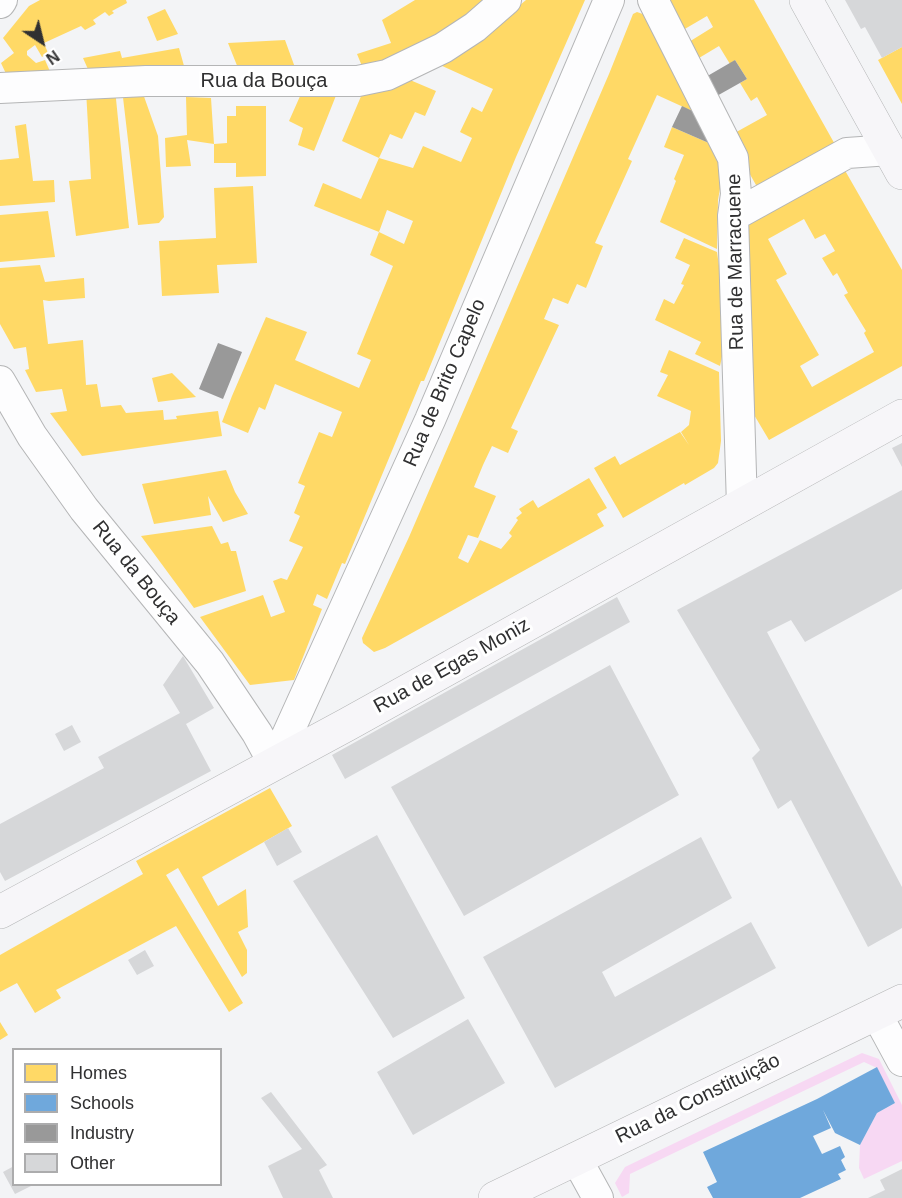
<!DOCTYPE html>
<html>
<head>
<meta charset="utf-8">
<style>
  body { margin:0 }
  #map { position:relative; width:902px; height:1198px; overflow:hidden; background:#f3f4f6; font-family:Arial,sans-serif }
  canvas { display:block }
  .legend { position:absolute; left:12px; top:1048px; width:210px; height:138px; box-sizing:border-box; background:#fff; border:2px solid #acacad; margin:0; padding:8px 10px; list-style:none; font-size:18px; color:#303031 }
  .legend li { display:flex; align-items:center; gap:12px; height:30px }
  .legend b { width:30px; border:2px solid #acacad }
  .north { position:absolute; left:12px; top:12px; width:60px; height:60px; -webkit-text-stroke:4px #fff; paint-order:stroke; rotate:145deg; font-size:16px; font-weight:700; line-height:24px; text-align:center; color:#303031 }
  .north::after { content:''; display:block; margin:auto; width:21px; height:27px; background:#303031; clip-path:polygon(50% 0,100% 100%,50% 72%,0 100%) }
</style>
</head>
<body>
<div id="map">
<canvas width="902" height="1198"></canvas>
<ul class="legend">
<li><b style="height:16px;background:#ffd966"></b>Homes</li>
<li><b style="height:16px;background:#6fa8dc"></b>Schools</li>
<li><b style="height:16px;background:#999"></b>Industry</li>
<li><b style="height:16px;background:#d6d7d9"></b>Other</li>
</ul>
<div class="north">N</div>
</div>
<script>
const g = document.querySelector('canvas').getContext('2d');
g.lineJoin = 'round';
function fillPath(path, color) {
  g.fillStyle = color;
  g.fill(path, 'evenodd');
}
function poly(rows) {
  const path = new Path2D();
  for (const r of rows) {
    path.moveTo(r[0], r[1]);
    for (let i = 2; i < r.length; i += 2) path.lineTo(r[i], r[i + 1]);
  }
  return path;
}
function trace(path, color, width, dash) {
  g.strokeStyle = color;
  g.lineWidth = width;
  g.lineCap = dash ? 'butt' : 'round';
  g.setLineDash(dash || []);
  g.stroke(path);
}
function drawText(font, color, halo, rows, align = 'center') {
  g.font = font + ' Arial,sans-serif';
  g.lineWidth = 6;
  g.setLineDash([]);
  g.textBaseline = 'middle';
  g.strokeStyle = halo;
  g.fillStyle = color;
  for (const [text, x, y, turn = 0] of rows) {
    g.save();
    g.translate(x, y);
    g.rotate((+turn || 0) * Math.PI / 180);
    g.textAlign = isNaN(turn) ? turn : align;
    if (halo) g.strokeText(text, 0, 0);
    g.fillText(text, 0, 0);
    g.restore();
  }
}
fillPath(poly([
  [862,1053,879,1059,902,1105,902,1161,864,1179,859,1168,860,1145,877,1113,895,1103,877,1068,864,1062,630,1174,629,1193,622,1197,615,1183,625,1167]
]), '#f7d8f3');
fillPath(poly([
  [40,0,126,0,127,3,112,11,114,13,109,16,105,12,93,20,96,24,85,30,81,26,44,43,48,53,42,57,35,45,27,51,27,55,36,63,45,60,52,76,8,78,1,63,14,53,3,38,29,6],
  [415,0,489,0,428,44,364,71,357,54,391,43,382,20],
  [526,0,585,0,516,157,424,381,421,381,345,564,342,563,327,599,317,594,313,605,322,609,294,680,250,685,200,617,263,595,271,617,285,612,273,581,281,578,287,580,303,547,289,541,300,516,294,513,305,486,298,483,319,432,332,437,342,412,275,384,265,410,259,407,248,433,222,422,232,396,266,317,307,332,295,360,359,388,371,360,357,354,393,266,370,255,379,232,404,244,413,221,387,210,379,232,314,206,323,183,361,199,379,158,413,168,423,146,461,162,472,138,460,132,472,107,482,112,493,89,440,65,499,23],
  [668,0,754,0,837,148,760,192,739,155,731,135,767,115,757,97,751,101,740,83,747,79,735,60,730,64,719,46,694,61,684,45,713,27,707,16,683,30],
  [165,9,178,34,157,41,147,17],
  [637,12,654,18,701,115,657,95,628,159,632,161,595,243,603,246,586,288,577,284,568,304,553,298,544,319,559,325,511,428,518,431,508,453,492,446,483,465,474,487,496,496,478,538,468,535,458,558,468,563,480,540,501,549,512,536,509,533,518,520,516,518,522,513,519,509,533,500,538,508,589,478,607,508,597,514,604,526,385,648,374,652,363,643,362,638,409,537,609,74,633,14],
  [285,40,297,73,240,73,228,43],
  [902,47,902,104,878,60],
  [179,48,186,73,91,76,83,58,120,51,122,58],
  [410,80,436,91,425,116,415,112,402,139,390,134,379,158,342,141,362,94,385,91],
  [141,88,158,136,164,217,159,223,138,225,122,89],
  [115,89,129,228,76,236,69,181,91,179,86,90],
  [337,93,314,151,298,145,303,128,289,121,301,94],
  [186,97,211,98,214,144,227,143,227,116,236,116,236,106,266,106,266,176,236,177,236,163,214,163,214,144,187,140,191,166,166,167,165,138,187,135],
  [26,124,33,181,54,180,55,202,0,206,0,160,19,158,15,126],
  [672,127,718,147,725,161,718,200,717,249,660,222,676,181,674,179,684,155,664,147],
  [843,167,902,270,902,366,769,440,744,398,742,225],
  [804,219,815,239,825,234,835,251,822,258,833,276,837,273,848,293,844,295,866,331,864,333,874,352,812,387,800,366,819,355,776,280,787,274,768,239],
  [253,186,257,263,217,265,219,293,162,296,159,241,216,238,214,188],
  [48,211,55,257,0,262,0,215],
  [684,238,717,252,721,280,723,352,720,366,695,354,701,342,655,320,664,299,674,304,684,285,681,284,690,265,675,258],
  [40,265,45,282,84,278,85,298,49,301,43,300,48,344,83,340,86,385,97,384,101,407,121,405,126,413,163,410,164,420,177,419,176,416,218,411,222,436,82,456,50,413,67,411,62,389,36,392,25,370,29,369,26,347,14,349,0,324,0,268],
  [669,350,719,372,721,441,718,463,714,468,685,485,684,483,623,518,594,468,615,456,620,465,680,432,689,445,681,432,689,425,691,411,657,396,668,375,660,372],
  [172,373,196,397,158,402,152,378],
  [226,470,235,492,248,514,223,522,208,496,211,515,154,524,142,484],
  [212,526,221,544,228,542,231,551,236,551,246,591,194,608,141,536],
  [270,788,292,826,202,877,218,906,246,889,248,927,238,932,247,950,247,973,242,977,178,868,166,875,243,1003,229,1012,176,926,56,990,61,998,35,1013,17,983,0,992,0,955,143,874,136,861],
  [0,1022,8,1035,0,1040]
]), '#ffd966');
fillPath(poly([
  [877,1067,895,1103,877,1113,860,1145,835,1133,823,1110,831,1128,813,1136,822,1154,840,1146,845,1157,841,1160,846,1170,838,1174,841,1179,800,1198,713,1198,707,1187,717,1182,703,1152,817,1099]
]), '#6fa8dc');
fillPath(poly([
  [735,60,747,79,715,97,704,78],
  [682,106,701,115,718,147,672,127],
  [218,343,242,352,223,399,199,389]
]), '#999');
fillPath(poly([
  [845,0,902,0,902,47,882,58,865,27,861,29],
  [902,443,902,467,892,448],
  [902,490,902,589,805,642,791,620,767,632,902,887,902,928,868,947,791,800,778,809,752,758,760,750,677,610],
  [617,597,630,622,345,779,332,755],
  [183,656,214,708,186,724,211,771,5,881,0,872,0,824,104,768,98,757,180,713,163,685],
  [610,665,679,795,464,916,391,787],
  [72,725,81,742,64,751,55,734],
  [288,828,302,852,277,866,264,842],
  [377,835,465,998,393,1038,293,881],
  [701,837,732,898,602,972,615,997,751,922,776,968,555,1088,483,957],
  [145,950,154,966,137,975,128,960],
  [468,1019,505,1083,413,1135,377,1072],
  [271,1092,327,1165,319,1170,333,1198,283,1198,268,1166,302,1149,261,1098],
  [14,1166,14,1185,31,1186,15,1194,3,1172],
  [902,1169,902,1198,868,1198,885,1190,880,1180]
]), '#d6d7d9');
const street = poly([
  [653,0,733,158,736,194,733,216,742,506],
  [0,3,2,0],
  [0,88,146,81,358,81,387,75,443,48,475,27,506,0],
  [733,216,847,153,890,150],
  [0,381,32,436,84,509,210,663,257,733,274,764],
  [274,764,430,420,609,0],
  [876,1013,902,1061],
  [576,1158,598,1198]
]);
const secondary = poly([
  [806,0,902,173],
  [0,912,348,724,902,416],
  [495,1198,902,1001]
]);
trace(street, '#b4b5b6', 32);
trace(secondary, '#b4b5b6', 34);
trace(street, '#fdfdfe', 30);
trace(secondary, '#f7f6f9', 33);
drawText('20px', '#303031', '#fff', [
  ["Rua da Bouça",264,81],
  ["Rua de Marracuene",736,262,-91],
  ["Rua de Brito Capelo",445,383,-67],
  ["Rua da Bouça",136,573,51],
  ["Rua de Egas Moniz",452,666,-29],
  ["Rua da Constituição",698,1099,-26]
]);
</script>
</body>
</html>
